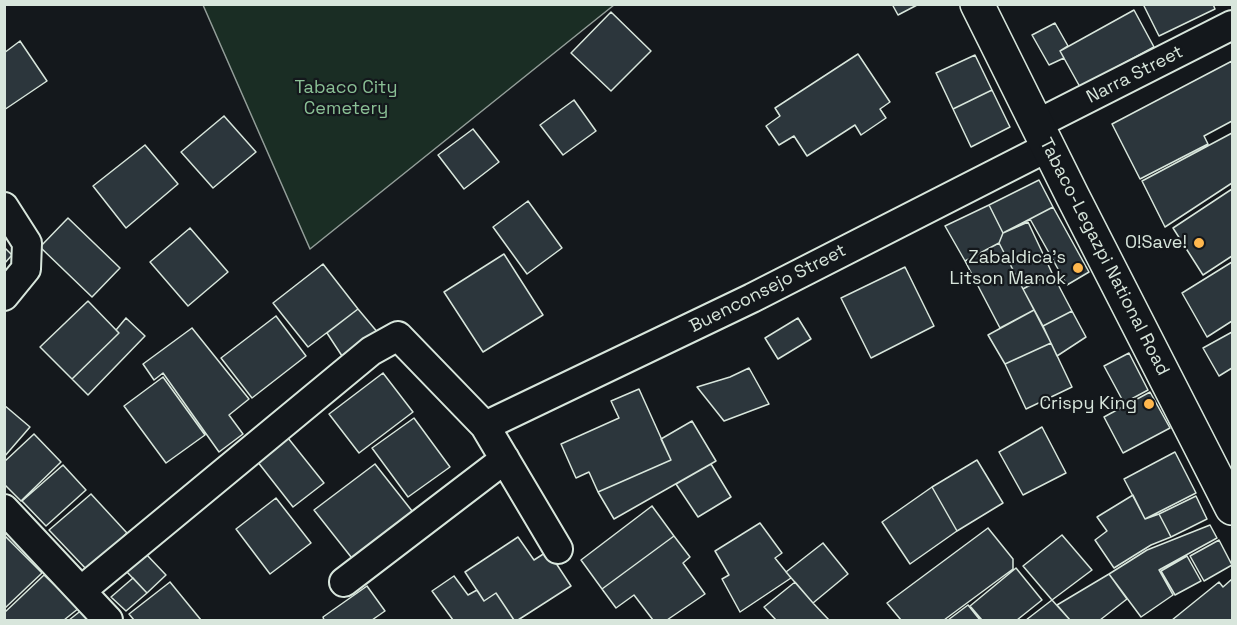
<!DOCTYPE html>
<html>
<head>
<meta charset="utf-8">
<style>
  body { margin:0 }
  #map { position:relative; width:1237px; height:625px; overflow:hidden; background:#14181c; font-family:"Space Grotesk",sans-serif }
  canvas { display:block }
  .frame { position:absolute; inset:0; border:6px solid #d8e6dc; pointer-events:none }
</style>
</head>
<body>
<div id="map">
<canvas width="1237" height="625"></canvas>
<div class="frame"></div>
</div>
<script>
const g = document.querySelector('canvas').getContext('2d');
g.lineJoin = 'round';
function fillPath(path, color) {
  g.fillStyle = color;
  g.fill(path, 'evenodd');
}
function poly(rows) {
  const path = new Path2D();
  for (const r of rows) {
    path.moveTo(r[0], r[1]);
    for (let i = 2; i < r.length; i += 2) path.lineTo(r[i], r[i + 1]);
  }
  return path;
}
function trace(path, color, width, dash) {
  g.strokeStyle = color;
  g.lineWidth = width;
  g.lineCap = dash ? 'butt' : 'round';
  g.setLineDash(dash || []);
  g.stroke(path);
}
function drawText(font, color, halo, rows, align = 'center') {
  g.font = font + ' "Space Grotesk",sans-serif';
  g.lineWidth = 4.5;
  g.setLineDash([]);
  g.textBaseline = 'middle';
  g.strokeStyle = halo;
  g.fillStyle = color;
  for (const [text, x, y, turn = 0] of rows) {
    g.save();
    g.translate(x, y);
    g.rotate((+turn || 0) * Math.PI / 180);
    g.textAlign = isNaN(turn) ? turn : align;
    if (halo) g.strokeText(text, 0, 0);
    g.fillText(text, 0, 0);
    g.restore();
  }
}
const green = poly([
  [203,5,614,5,310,249,203,5]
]);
fillPath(green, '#1a2d24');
trace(green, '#939e99', 1.5);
const building = poly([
  [892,4,919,4,898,15,892,4],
  [1143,4,1213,4,1215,9,1159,36,1143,4],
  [1134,10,1154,47,1080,87,1060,51,1134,10],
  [611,12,651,51,611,91,571,53,611,12],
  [1055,23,1068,46,1060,51,1064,58,1049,65,1032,35,1055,23],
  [20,41,47,81,4,110,4,53,20,41],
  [858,54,890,102,880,109,886,118,861,135,855,125,807,156,794,136,779,145,766,126,780,116,775,108,858,54],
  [975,55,992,90,953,109,936,73,975,55],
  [1232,61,1232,121,1204,136,1208,144,1140,179,1112,124,1232,61],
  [992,90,1010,127,971,147,953,109,992,90],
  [574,100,596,131,563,155,540,125,574,100],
  [224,116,256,152,213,188,181,152,224,116],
  [473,129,499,162,464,189,438,155,473,129],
  [1232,133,1232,183,1165,227,1142,181,1232,133],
  [145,145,178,184,126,228,93,186,145,145],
  [1039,180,1053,207,1003,233,989,205,1039,180],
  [1232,189,1232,256,1203,275,1173,228,1232,189],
  [528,201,562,248,527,274,493,227,528,201],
  [989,205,1003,233,999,243,965,261,945,226,989,205],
  [1053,207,1089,272,1067,285,1030,219,1053,207],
  [68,218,120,268,92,297,40,247,68,218],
  [1028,222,1052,273,1023,289,999,243,1003,233,1028,222],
  [190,228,228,272,188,306,150,262,190,228],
  [999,243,1034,310,1000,328,965,261,999,243],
  [4,247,12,255,4,264,4,247],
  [504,254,543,315,483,352,444,292,504,254],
  [1232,262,1232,321,1207,337,1182,293,1232,262],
  [323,264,358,309,308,347,273,303,323,264],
  [905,267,934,326,871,358,841,298,905,267],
  [1052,273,1072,311,1043,326,1023,289,1052,273],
  [88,301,119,333,72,379,40,347,88,301],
  [358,309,379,334,344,359,327,333,358,309],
  [1034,310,1051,343,1005,364,988,335,1034,310],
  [1072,311,1086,337,1057,356,1043,326,1072,311],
  [276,316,306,356,252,398,221,358,276,316],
  [126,318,145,336,88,395,72,379,119,333,116,330,126,318],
  [798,318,811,339,778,359,765,338,798,318],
  [192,328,249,399,229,415,243,434,219,452,163,373,154,380,143,364,192,328],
  [1232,332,1232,368,1219,376,1203,348,1232,332],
  [1051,343,1072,387,1026,409,1005,364,1051,343],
  [1129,353,1148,390,1124,403,1104,366,1129,353],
  [749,368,769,404,724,421,697,387,730,377,749,368],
  [383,373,413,412,359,453,329,414,383,373],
  [163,377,205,435,166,463,124,406,163,377],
  [639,389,671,460,598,492,589,472,576,478,561,444,619,418,611,401,639,389],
  [1150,392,1170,428,1123,453,1104,417,1150,392],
  [4,405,30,427,4,457,4,405],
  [414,418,450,467,408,497,372,448,414,418],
  [692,421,716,461,614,519,598,492,671,460,661,439,692,421],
  [1042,427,1066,473,1023,495,999,452,1042,427],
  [34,434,61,462,21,501,4,484,4,462,34,434],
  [288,438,324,483,293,507,257,461,288,438],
  [1175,452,1196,493,1145,519,1124,479,1175,452],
  [977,460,1003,503,957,531,932,487,977,460],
  [375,464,416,516,355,562,314,510,375,464],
  [711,464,731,497,698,517,676,484,711,464],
  [63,465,86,490,46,526,22,501,63,465],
  [932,487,957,531,910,564,882,522,932,487],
  [91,494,127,533,88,571,49,530,91,494],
  [1133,495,1145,519,1159,514,1171,537,1151,545,1114,568,1095,540,1107,531,1097,517,1133,495],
  [1196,496,1207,519,1171,537,1159,514,1196,496],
  [276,498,311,543,270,574,236,529,276,498],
  [652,506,674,536,602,589,581,560,652,506],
  [760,523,782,553,775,558,791,578,740,612,722,579,729,575,715,551,760,523],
  [1210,525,1217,538,1159,570,1173,595,1141,617,1109,574,1147,550,1210,525],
  [988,528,1013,559,1013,569,944,620,901,620,887,603,988,528],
  [1062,535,1092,570,1052,600,1023,566,1062,535],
  [5,536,42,573,4,609,4,537,5,536],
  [674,536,690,557,683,563,705,594,667,620,653,620,634,595,616,608,602,589,674,536],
  [518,537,534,560,548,551,571,586,518,620,514,620,496,593,484,601,465,572,518,537],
  [1219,540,1232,565,1204,581,1190,556,1219,540],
  [823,543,848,574,813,603,786,572,823,543],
  [145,553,166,575,147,593,126,571,145,553],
  [1187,556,1201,581,1175,595,1161,571,1187,556],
  [1016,568,1042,600,1017,620,982,620,970,606,1016,568],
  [1109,574,1127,599,1100,620,1070,620,1057,605,1109,574],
  [44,575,79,608,64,620,4,620,4,613,44,575],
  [454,576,468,595,477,590,484,601,496,593,514,620,453,620,432,591,454,576],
  [133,578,147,593,126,611,111,597,133,578],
  [1232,579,1232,620,1172,620,1219,582,1223,587,1232,579],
  [170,582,201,620,134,620,129,614,170,582],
  [795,582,813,603,829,620,776,620,764,607,795,582],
  [367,586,385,611,372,620,324,620,323,617,367,586],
  [1052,600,1070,620,1026,620,1052,600],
  [968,605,980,620,948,620,968,605],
  [83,609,93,620,69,620,83,609]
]);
fillPath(building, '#2c363c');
trace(building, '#d8e6dc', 1.5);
const street = poly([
  [1037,124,1232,25],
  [4,207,27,243,26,269,4,296],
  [485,426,752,298,1048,147],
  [4,509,108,620],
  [344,582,505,459],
  [82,590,371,351,398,336,485,426,558,549]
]);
const primary = poly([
  [977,4,1072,195,1232,508]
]);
trace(street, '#d8e6dc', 32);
trace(primary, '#d8e6dc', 36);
trace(street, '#14181c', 28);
trace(primary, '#14181c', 33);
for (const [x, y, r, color] of [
  [1199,243,6,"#ffb74d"],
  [1078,268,6,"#ffb74d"],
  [1149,404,6,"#ffb74d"]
]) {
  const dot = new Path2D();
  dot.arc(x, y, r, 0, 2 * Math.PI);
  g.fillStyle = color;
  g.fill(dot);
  trace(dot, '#14181c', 2);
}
drawText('18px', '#d8e6dc', '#14181c', [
  ["Narra Street",1135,75,-27],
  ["Tabaco-Legazpi National Road",1104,257,63],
  ["Buenconsejo Street",768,289,-27]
]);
drawText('18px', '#8ac095', '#14181c', [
  ["Tabaco City",346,88],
  ["Cemetery",346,109]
]);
drawText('18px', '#d8e6dc', '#14181c', [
  ["O!Save!",1187,243],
  ["Zabaldica's",1066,258],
  ["Litson Manok",1066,279],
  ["Crispy King",1137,404]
], 'right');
</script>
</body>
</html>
